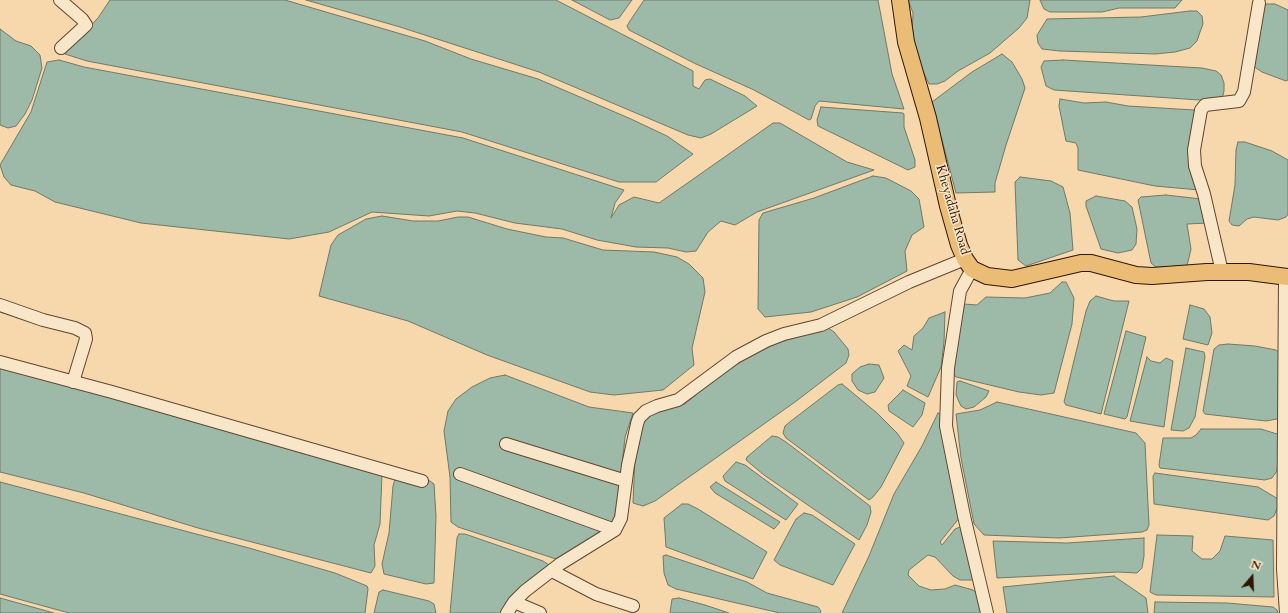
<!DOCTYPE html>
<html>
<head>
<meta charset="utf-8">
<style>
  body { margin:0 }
  #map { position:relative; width:1288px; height:613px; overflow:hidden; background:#f6d8ac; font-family:Cardo,serif }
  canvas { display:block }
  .north { position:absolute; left:1232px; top:557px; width:40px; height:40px; -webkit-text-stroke:3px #f9e6c9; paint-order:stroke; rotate:19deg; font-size:11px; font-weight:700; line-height:16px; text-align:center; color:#2d1604 }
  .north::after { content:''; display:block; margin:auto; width:14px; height:18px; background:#2d1604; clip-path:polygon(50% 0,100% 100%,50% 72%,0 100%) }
</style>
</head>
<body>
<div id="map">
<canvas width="1288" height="613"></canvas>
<div class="north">N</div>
</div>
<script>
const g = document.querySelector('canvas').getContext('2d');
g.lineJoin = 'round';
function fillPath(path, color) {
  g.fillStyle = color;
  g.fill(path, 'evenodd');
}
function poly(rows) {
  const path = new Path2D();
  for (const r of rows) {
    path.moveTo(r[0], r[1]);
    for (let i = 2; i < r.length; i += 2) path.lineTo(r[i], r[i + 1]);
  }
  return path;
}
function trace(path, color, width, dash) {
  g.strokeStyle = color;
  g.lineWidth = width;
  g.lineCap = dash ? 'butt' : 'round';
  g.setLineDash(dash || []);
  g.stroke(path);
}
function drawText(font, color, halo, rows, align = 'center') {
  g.font = font + ' Cardo,serif';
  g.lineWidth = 3;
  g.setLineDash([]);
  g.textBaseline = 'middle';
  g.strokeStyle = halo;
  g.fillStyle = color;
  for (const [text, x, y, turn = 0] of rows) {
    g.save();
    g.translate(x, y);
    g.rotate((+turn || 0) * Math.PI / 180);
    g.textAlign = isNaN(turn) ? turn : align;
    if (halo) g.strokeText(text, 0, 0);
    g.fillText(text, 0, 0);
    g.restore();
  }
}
const water = poly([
  [110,0,285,0,425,41,471,59,538,79,631,119,667,136,693,154,656,182,619,182,462,132,87,61,65,54,67,50,98,18,110,0],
  [306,0,556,0,693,71,693,86,699,89,705,80,710,79,745,96,757,106,711,134,701,138,688,135,539,72,400,27,306,0],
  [572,0,632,0,619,18,610,20,572,0],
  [644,0,878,0,892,74,904,109,819,101,815,106,811,119,809,120,754,90,696,64,629,30,627,26,630,21,644,0],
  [908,0,1030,0,1027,18,1019,28,990,53,958,71,945,81,937,84,929,84,920,65,912,36,913,13,908,0],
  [1040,0,1182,0,1175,8,1119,8,1102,12,1050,12,1044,9,1040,0],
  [1267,4,1275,4,1288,10,1288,80,1286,81,1262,72,1250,64,1263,7,1267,4],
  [1190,11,1197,11,1202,16,1203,24,1200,32,1197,41,1190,48,1175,52,1155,54,1060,51,1042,49,1038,43,1037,35,1047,19,1141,17,1190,11],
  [0,29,16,41,31,46,40,55,42,68,32,100,25,114,16,126,8,128,0,125,0,29],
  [1002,54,1012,62,1022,79,1025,88,1006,145,995,183,995,192,956,193,932,102,972,72,1002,54],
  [59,60,84,67,463,138,624,190,615,203,611,218,619,205,634,197,659,203,773,123,780,123,847,162,874,170,757,212,735,225,721,221,708,232,696,251,686,252,668,248,636,247,597,240,562,229,515,223,475,213,457,211,429,216,372,212,329,232,289,239,141,223,55,202,35,191,11,185,4,177,0,165,31,112,47,62,59,60],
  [1063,60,1202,68,1216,71,1221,75,1224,83,1224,91,1222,99,1214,101,1054,90,1046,86,1041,67,1044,61,1063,60],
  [1060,99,1084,103,1106,102,1128,106,1194,110,1201,114,1191,146,1199,190,1155,186,1078,170,1078,148,1076,143,1066,141,1059,106,1060,99],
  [821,107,903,113,904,114,904,127,915,160,915,167,908,170,818,126,817,120,821,107],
  [1238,142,1245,142,1272,151,1288,160,1288,214,1286,217,1278,220,1254,217,1247,219,1239,226,1232,225,1229,221,1235,185,1236,150,1238,142],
  [873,176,886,178,911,191,919,199,924,227,912,235,905,251,907,271,857,297,811,312,765,317,758,309,759,220,763,213,814,198,873,176],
  [1020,177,1051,181,1063,187,1070,213,1073,250,1026,266,1018,260,1015,182,1020,177],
  [1166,195,1201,199,1212,205,1214,210,1213,218,1208,223,1187,224,1191,249,1187,266,1156,267,1151,263,1138,200,1141,197,1166,195],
  [1096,196,1125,201,1132,207,1137,229,1136,244,1132,250,1118,253,1101,249,1086,206,1086,201,1096,196],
  [382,216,413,221,438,221,458,217,468,217,507,229,546,237,563,238,603,250,654,252,677,257,689,264,703,278,705,292,692,348,694,365,663,390,614,395,590,392,487,355,408,321,319,296,331,245,338,235,366,219,382,216],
  [1062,282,1066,282,1074,298,1072,324,1054,393,1041,395,1019,392,956,377,953,373,964,304,977,305,986,297,1025,298,1050,293,1062,282],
  [1096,296,1114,301,1129,301,1101,414,1066,405,1064,402,1086,311,1090,301,1096,296],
  [1190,305,1204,309,1210,317,1212,333,1208,345,1183,339,1190,305],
  [945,312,944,342,941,367,928,397,907,386,911,376,898,351,904,345,912,350,914,336,923,328,929,318,945,312],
  [828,328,834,332,848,349,849,355,846,363,795,402,655,501,643,506,633,503,635,457,641,427,649,414,662,409,685,404,718,376,758,351,780,342,828,328],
  [1126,331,1146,337,1127,417,1125,419,1104,414,1126,331],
  [1228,344,1255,346,1276,350,1283,356,1282,413,1277,419,1266,421,1205,414,1203,411,1214,349,1219,345,1228,344],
  [1186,348,1204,352,1205,357,1195,417,1189,428,1183,431,1171,430,1186,348],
  [1147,357,1151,361,1160,363,1166,358,1173,361,1164,427,1130,421,1147,357],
  [869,364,879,365,884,378,875,392,867,394,858,390,852,381,852,374,860,367,869,364],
  [0,365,382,474,380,524,374,545,375,566,371,573,198,528,84,493,0,472,0,365],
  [505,375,589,407,633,413,625,437,619,494,613,526,559,560,458,527,451,522,450,477,444,431,448,411,456,399,472,387,490,378,505,375],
  [960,381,989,391,986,397,974,407,966,409,961,406,956,395,957,382,960,381],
  [842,384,877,413,897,433,904,443,881,487,873,497,869,500,786,438,783,433,785,426,791,421,838,385,842,384],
  [903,390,925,403,922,415,913,427,889,411,888,405,903,390],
  [997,402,1136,433,1145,443,1149,525,1147,530,1142,532,1059,538,984,535,974,524,961,458,956,414,980,410,997,402],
  [938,413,941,415,960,517,940,542,942,545,955,529,960,527,976,580,960,580,953,576,935,557,928,555,909,570,908,575,919,586,931,590,945,589,955,585,973,590,979,595,982,613,842,613,869,556,894,494,922,446,938,413],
  [1201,429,1261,429,1277,434,1280,437,1277,471,1272,478,1265,480,1160,468,1159,465,1163,438,1191,438,1196,435,1201,429],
  [772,436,778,437,786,442,870,506,871,512,867,525,859,540,764,475,746,460,747,457,772,436],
  [736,462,745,465,798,504,786,520,725,481,723,476,736,462],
  [397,472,430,481,434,484,436,516,434,583,426,584,384,574,382,564,389,533,393,486,397,472],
  [1155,473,1258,487,1278,499,1278,506,1274,516,1268,520,1154,504,1153,476,1155,473],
  [0,482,249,548,335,573,367,586,368,589,365,613,69,613,0,594,0,482],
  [716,482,780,522,774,529,715,493,710,487,716,482],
  [682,504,688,504,698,509,767,552,753,579,666,547,664,518,682,504],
  [804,513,812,515,855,544,833,585,780,565,774,560,796,519,804,513],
  [459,534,465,534,543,561,549,565,550,568,504,613,450,613,457,538,459,534],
  [1157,535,1193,536,1192,551,1202,559,1212,559,1220,551,1225,536,1273,540,1274,597,1156,595,1150,592,1157,535],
  [1144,538,1144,556,1142,568,1137,573,1118,572,997,578,993,541,1067,543,1144,538],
  [666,555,747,582,767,593,818,607,821,611,820,613,780,613,676,589,668,585,664,573,663,556,666,555],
  [1114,576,1146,598,1148,613,1007,613,1003,587,1114,576],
  [383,590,429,601,434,604,436,613,374,613,379,592,383,590],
  [0,598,54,613,0,613,0,598],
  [679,598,705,605,729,613,670,613,672,599,679,598],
  [1155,602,1227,603,1273,607,1277,610,1278,613,1154,613,1155,602]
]);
fillPath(water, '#9dbaa9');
trace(water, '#707867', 1);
const minor = poly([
  [60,0,82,19,86,25,61,48],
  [972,269,960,291,948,368,946,426,964,516,987,613],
  [1222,272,1204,194,1195,166,1194,150,1201,110,1205,105,1239,101,1244,92,1259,3],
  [1285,277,1283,569,1286,613],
  [0,305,43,320,75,328,85,333,86,339,73,382],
  [0,362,112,392,422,481],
  [506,444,626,481],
  [460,474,615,530],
  [552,571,596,594,633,606],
  [514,602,540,613],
  [507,613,514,602,525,591,560,564,615,530,621,518,628,465,637,424,639,418,646,411,657,406,678,400,736,357,766,341,784,334,821,325,909,282,965,259]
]);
const major = poly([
  [900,0,906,42,928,118,948,206,959,245,965,259,972,269,987,276,1012,279,1081,263,1091,263,1136,275,1152,276,1207,272,1249,272,1288,277]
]);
trace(minor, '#5f462e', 14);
trace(major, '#2d1604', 18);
trace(minor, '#f9e6c9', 12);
trace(major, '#ebbc76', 16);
drawText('13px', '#2d1604', '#f9e6c9', [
  ["Kheyadaha Road",952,210,74]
]);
</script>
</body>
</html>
